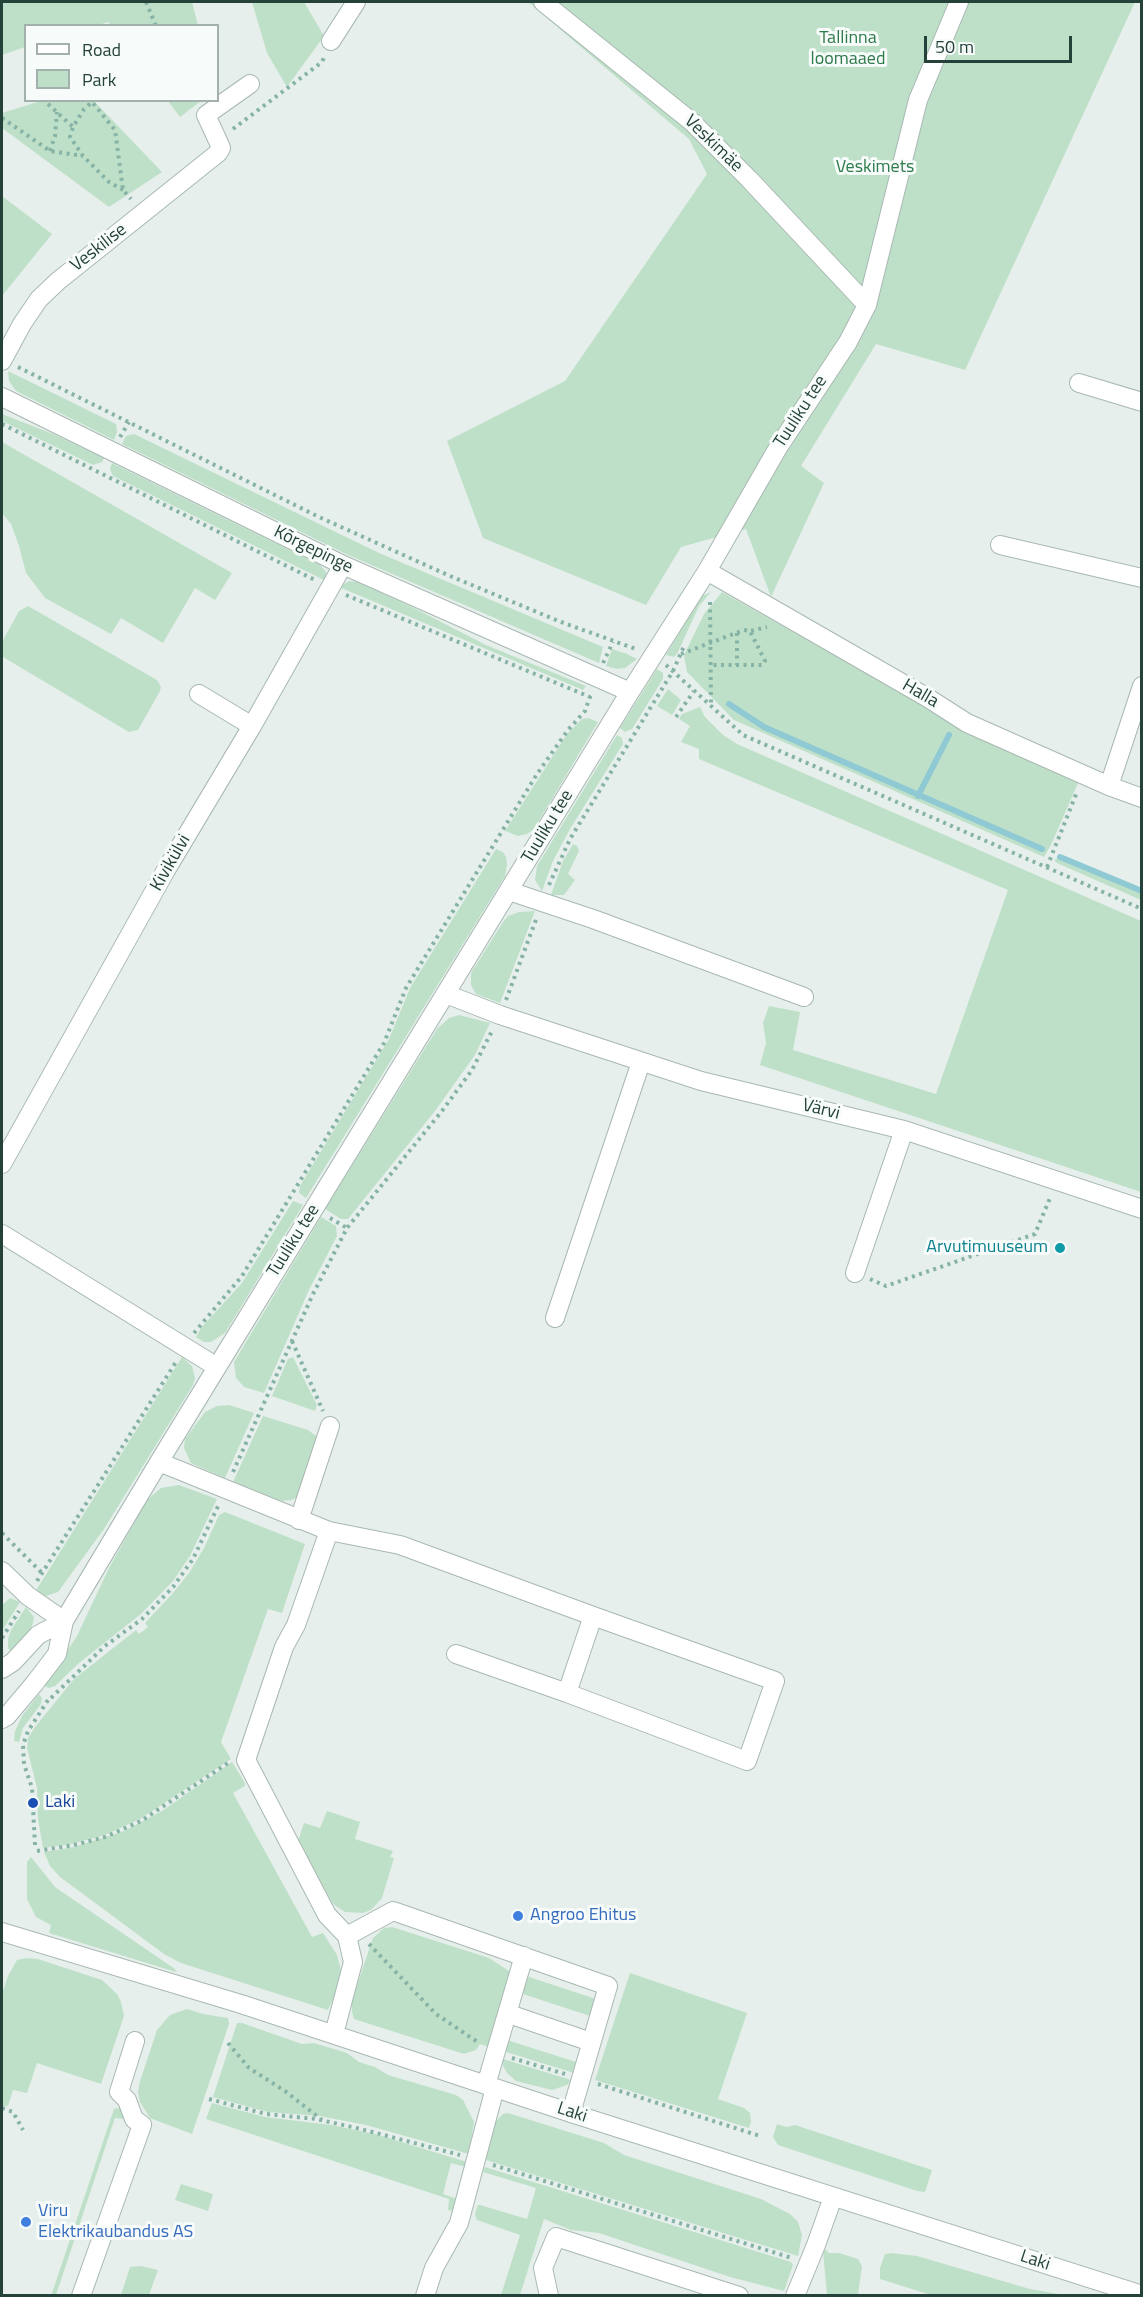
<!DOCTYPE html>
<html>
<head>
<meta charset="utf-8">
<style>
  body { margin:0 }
  #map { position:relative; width:1143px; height:2297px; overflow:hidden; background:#e6efeb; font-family:"Titillium Web",sans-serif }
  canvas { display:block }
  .frame { position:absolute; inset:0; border:3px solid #24423a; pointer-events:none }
  .legend { position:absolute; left:24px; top:24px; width:195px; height:78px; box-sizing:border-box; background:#f7fbf9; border:2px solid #a3b1ad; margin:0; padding:8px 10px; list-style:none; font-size:18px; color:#24423a }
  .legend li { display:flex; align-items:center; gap:12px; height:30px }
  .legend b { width:30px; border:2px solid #a3b1ad }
  .scale { position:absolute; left:924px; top:36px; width:148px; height:27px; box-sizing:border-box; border:3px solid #24423a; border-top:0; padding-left:8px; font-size:18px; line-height:21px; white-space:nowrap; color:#24423a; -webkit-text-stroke:4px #f7fbf9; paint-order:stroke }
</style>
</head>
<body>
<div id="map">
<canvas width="1143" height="2297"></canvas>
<div class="frame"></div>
<ul class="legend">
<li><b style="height:8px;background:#fff"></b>Road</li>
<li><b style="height:16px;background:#bfe0c8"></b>Park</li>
</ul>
<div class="scale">50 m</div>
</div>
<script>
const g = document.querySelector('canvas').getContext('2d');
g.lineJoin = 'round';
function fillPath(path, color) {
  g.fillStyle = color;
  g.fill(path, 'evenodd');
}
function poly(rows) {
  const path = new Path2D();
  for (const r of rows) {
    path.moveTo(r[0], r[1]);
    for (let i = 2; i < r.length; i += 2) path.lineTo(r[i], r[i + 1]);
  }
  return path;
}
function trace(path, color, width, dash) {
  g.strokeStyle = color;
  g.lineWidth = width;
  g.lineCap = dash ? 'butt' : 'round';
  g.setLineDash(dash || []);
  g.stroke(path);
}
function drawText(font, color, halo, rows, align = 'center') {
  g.font = font + ' "Titillium Web",sans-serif';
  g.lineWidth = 6;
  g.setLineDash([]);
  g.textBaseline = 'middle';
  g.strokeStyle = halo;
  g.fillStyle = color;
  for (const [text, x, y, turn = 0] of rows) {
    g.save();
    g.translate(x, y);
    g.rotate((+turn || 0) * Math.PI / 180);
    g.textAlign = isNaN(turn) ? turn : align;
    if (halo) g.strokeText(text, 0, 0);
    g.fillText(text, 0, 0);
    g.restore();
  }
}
fillPath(poly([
  [2,2,192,2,198,25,112,26,108,22,96,26,26,26,25,47,2,55],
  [252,2,304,2,324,36,287,87,267,53],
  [528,2,1135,2,965,370,876,344,801,466,824,483,771,597,746,529,681,547,646,605,483,538,447,441,565,381,707,174,689,139],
  [41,101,94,101,162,172,109,207,2,128,2,113],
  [168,101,201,101,180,117],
  [2,196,52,234,2,296],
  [8,371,116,424,117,432,114,440,16,391,9,381],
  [2,414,53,434,104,458,102,462,93,465,2,421],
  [134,434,379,553,603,647,599,663,346,554,122,444,126,436],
  [2,442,232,573,215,600,195,588,163,643,121,618,111,634,45,598,26,573,19,546,11,524,2,513],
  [112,463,320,565,326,572,326,581,113,476,110,469],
  [349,581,358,582,412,607,486,645,586,686,583,690,339,587],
  [711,592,699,606,677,654,674,657,666,655,698,601,702,596],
  [722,592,982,738,1078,783,1051,845,1044,857,734,720,687,672,684,655,704,614],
  [28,606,157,680,161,687,160,691,138,730,129,732,3,657,2,642,19,611],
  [612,649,627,654,637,659,625,668,617,669,606,666],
  [657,669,663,673,663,679,632,729,625,732,620,728],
  [668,689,681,700,672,715,657,706],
  [700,707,705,717,723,735,737,744,1141,921,1141,1192,760,1065,766,1043,763,1023,769,1006,800,1012,793,1050,936,1094,1008,890,699,759,699,749,681,742,690,726,679,719,682,714],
  [588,718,598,722,534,829,527,834,518,836,505,831,567,734,582,719],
  [617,735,622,738,623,744,570,829,553,861,542,891,535,880,537,866],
  [573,844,577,846,579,851,568,874,575,880,564,895,551,895,563,861],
  [496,849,503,852,506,857,507,864,505,876,306,1198,299,1193,300,1186,389,1039,410,988],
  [1060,857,1141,891,1141,900,1057,863,1054,860],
  [535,911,500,1003,476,994,471,985,471,973,503,922,508,916,519,912],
  [459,1015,490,1023,475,1055,435,1111,348,1219,341,1219,325,1209,437,1029,449,1018],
  [293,1201,303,1205,225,1333,211,1342,204,1342,196,1337,201,1328,242,1283],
  [321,1217,336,1226,337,1236,308,1292,264,1393,244,1387,236,1378,234,1362],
  [182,1357,192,1366,195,1378,193,1385,104,1529,58,1592,46,1596,35,1592],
  [293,1357,317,1405,315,1411,272,1396,288,1359],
  [229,1405,254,1413,225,1478,191,1463,184,1448,185,1439,205,1412,217,1406],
  [263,1416,308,1430,316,1436,317,1442,300,1491,296,1498,291,1500,282,1501,233,1482],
  [179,1485,217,1499,190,1556,173,1581,141,1614,79,1663,55,1686,49,1688,44,1686,77,1636,109,1568,147,1500,161,1488],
  [225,1512,305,1544,282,1613,268,1609,221,1742,231,1759,140,1819,105,1835,71,1844,43,1848,38,1819,37,1788,27,1748,28,1738,35,1727,74,1679,136,1630,139,1634,148,1627,145,1623,173,1593,189,1573,204,1548,219,1515],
  [10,1598,20,1602,2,1631,2,1605],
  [26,1607,34,1617,33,1623,29,1632,10,1651,8,1648,8,1639,11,1630],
  [39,1694,42,1698,41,1704,23,1728,19,1742,14,1741,15,1731,22,1716],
  [232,1762,245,1783,245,1786,233,1793,312,1937,323,1933,337,1955,341,1971,341,1983,328,2010,181,1963,164,1954,60,1877,50,1866,44,1852,74,1847,124,1831,162,1811],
  [327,1811,360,1822,355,1839,393,1851,390,1857,394,1858,382,1898,371,1910,363,1913,345,1912,333,1904,298,1841,304,1823,320,1828],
  [31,1857,55,1887,175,1969,176,1972,49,1933,51,1925,36,1917,27,1899,27,1862],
  [392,1927,489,1958,509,1971,510,1974,489,2047,480,2044,476,2050,464,2054,354,2019,352,2012,352,2000,373,1938,384,1928],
  [26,1958,38,1959,102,1980,117,1994,121,2002,124,2016,101,2084,37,2063,27,2093,13,2090,8,2106,3,2106,2,1994,8,1976,17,1960],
  [630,1973,747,2013,718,2099,744,2108,750,2113,751,2122,749,2128,595,2080],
  [529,1977,596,1999,590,2016,523,1994,525,1978],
  [187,2009,203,2014,228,2018,229,2024,192,2134,150,2118,140,2102,138,2092,140,2081,157,2030,170,2015],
  [237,2023,242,2023,302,2044,314,2043,347,2053,359,2062,375,2067,388,2075,456,2095,463,2100,474,2122,469,2154,366,2125,319,2116,268,2112,213,2097],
  [507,2040,576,2062,574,2073,503,2051],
  [503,2059,571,2080,567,2085,552,2090,516,2081,507,2073,503,2066],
  [212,2103,265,2117,331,2125,375,2134,467,2162,466,2167,451,2163,443,2194,457,2199,455,2211,448,2210,449,2199,206,2119],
  [118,2108,121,2108,125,2119,115,2118,56,2295,51,2296,114,2109],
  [508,2113,604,2143,624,2155,761,2199,790,2214,798,2222,802,2235,798,2256,486,2160,494,2123,503,2114],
  [777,2124,786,2127,795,2125,932,2170,925,2192,917,2191,778,2145,773,2137],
  [485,2167,791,2262,793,2265,784,2291,730,2277,599,2233,571,2230,544,2219,520,2295,501,2295,520,2235,477,2220,475,2215,476,2210,478,2205,480,2205,527,2219,536,2188,483,2172],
  [181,2184,213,2194,208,2211,175,2200],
  [827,2250,828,2253,839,2253,858,2259,862,2266,858,2295,827,2295,823,2251],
  [891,2253,917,2256,1030,2289,1065,2295,931,2295,880,2279,880,2268,885,2254],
  [141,2266,158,2270,149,2295,121,2295,130,2267]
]), '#bfe0c8');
trace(poly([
  [729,704,764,727,1042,849],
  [918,796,949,735],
  [1060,857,1142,891]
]), '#8ec9d4', 6);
const minor = poly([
  [543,2,692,122,749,179,867,305],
  [331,41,356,2],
  [2,361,22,324,39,299,58,281,218,153,221,148,218,141,206,115,250,84],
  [1079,383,1142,402],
  [2,397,343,565,630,692],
  [1000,545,1142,578],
  [707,571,928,698,967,723,1109,786,1142,798],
  [199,694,252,726],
  [1109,786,1142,686],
  [509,891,593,919,804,997],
  [446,994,500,1015,701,1081,904,1130,1142,1209],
  [2,1164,166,870,252,726,343,565],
  [2,1234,217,1367],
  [855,1273,904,1130],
  [555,1318,641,1062],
  [159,1462,329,1531,400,1545,593,1616,775,1681,747,1761,567,1693,593,1616],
  [299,1520,330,1426],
  [329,1531,296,1625,284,1647,246,1760,327,1915,347,1936,353,1962,334,2034],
  [2,1571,28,1596,64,1621],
  [456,1654,567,1693],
  [2,1669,13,1662,38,1635,64,1621],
  [2,1719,7,1716,34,1684,57,1654,64,1621,159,1462,630,692,707,571,779,446,848,342,867,305,918,100,959,2],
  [2,1932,241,2004,571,2113,1142,2295],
  [347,1936,393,1911,608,1986,571,2113],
  [509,2014,591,2042],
  [486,2085,524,1956],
  [81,2296,142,2125,134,2119,127,2100,119,2092,135,2041],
  [425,2296,434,2268,459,2223,495,2088],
  [549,2296,543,2268,556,2237,739,2296],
  [795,2296,816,2245,833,2197]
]);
trace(minor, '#a8b8b2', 20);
trace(poly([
  [146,2,156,26],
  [48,104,73,127],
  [2,118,50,151,83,156],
  [233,129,322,62,325,55],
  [50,151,55,136,57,112],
  [123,190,109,182,83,156,70,137,73,127,84,109,92,102,115,130,123,190,131,199],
  [18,367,319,517,450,576,561,622,636,649],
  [2,424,315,580],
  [120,437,129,422],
  [346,595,590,697],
  [710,602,711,705],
  [751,631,767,627],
  [737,633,737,665],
  [681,654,744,630,750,631,765,661,762,665,710,665],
  [603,663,613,642],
  [666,665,743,735,1142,909],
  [676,717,694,691],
  [1047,867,1077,792],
  [549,885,570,839,673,671,685,644],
  [506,1000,537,917],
  [330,1218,347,1228],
  [870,1279,886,1286,1035,1234,1050,1198],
  [194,1333,242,1276,384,1043,406,988,537,774,568,730,585,711,591,694],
  [292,1341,323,1411],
  [233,1472,313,1294,347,1228,442,1111,472,1070,492,1031],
  [1141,1515,1142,1514],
  [2,1533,42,1573],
  [37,1581,176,1362],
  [2,1638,19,1611],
  [51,1698,105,1646,142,1619,173,1587,193,1559,219,1504],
  [35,1845,32,1788,24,1764,23,1745,28,1731,50,1697],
  [37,1851,74,1845,105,1837,141,1821,228,1763],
  [369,1944,436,2014,479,2043],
  [228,2043,249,2068,285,2091,322,2120],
  [512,2058,565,2074],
  [598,2084,760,2136],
  [209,2099,266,2114,316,2119,361,2129,460,2155],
  [2,2108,13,2112,23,2130],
  [493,2165,792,2258]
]), '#86b3a5', 4, [3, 4.5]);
trace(minor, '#fff', 18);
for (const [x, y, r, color] of [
  [1060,1248,6,"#0f9aa8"],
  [33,1803,6,"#1a4fb4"],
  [518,1916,6,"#3f7fe0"],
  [26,2222,6,"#3f7fe0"]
]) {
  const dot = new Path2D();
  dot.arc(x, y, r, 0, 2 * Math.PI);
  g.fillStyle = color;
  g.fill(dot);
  trace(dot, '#f7fbf9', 2);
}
drawText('18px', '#2d7a4b', '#f7fbf9', [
  ["Tallinna",848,39],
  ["loomaaed",848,60],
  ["Veskimets",875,168]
]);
drawText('18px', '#24423a', '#f7fbf9', [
  ["Veskimäe",713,144,44],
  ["Veskilise",99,248,-38],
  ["Tuuliku tee",801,412,-57],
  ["Kõrgepinge",313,550,26],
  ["Halla",920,694,30],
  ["Tuuliku tee",548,827,-59],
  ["Kivikülvi",171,863,-60],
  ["Värvi",821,1110,14],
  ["Tuuliku tee",294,1241,-58],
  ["Laki",572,2113,18],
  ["Laki",1035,2261,18]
]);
drawText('18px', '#0d838f', '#f7fbf9', [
  ["Arvutimuuseum",1048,1248]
], 'right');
drawText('18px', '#164399', '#f7fbf9', [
  ["Laki",45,1803]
], 'left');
drawText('18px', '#366cbe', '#f7fbf9', [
  ["Angroo Ehitus",530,1916],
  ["Viru",38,2212],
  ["Elektrikaubandus AS",38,2233]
], 'left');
</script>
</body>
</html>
